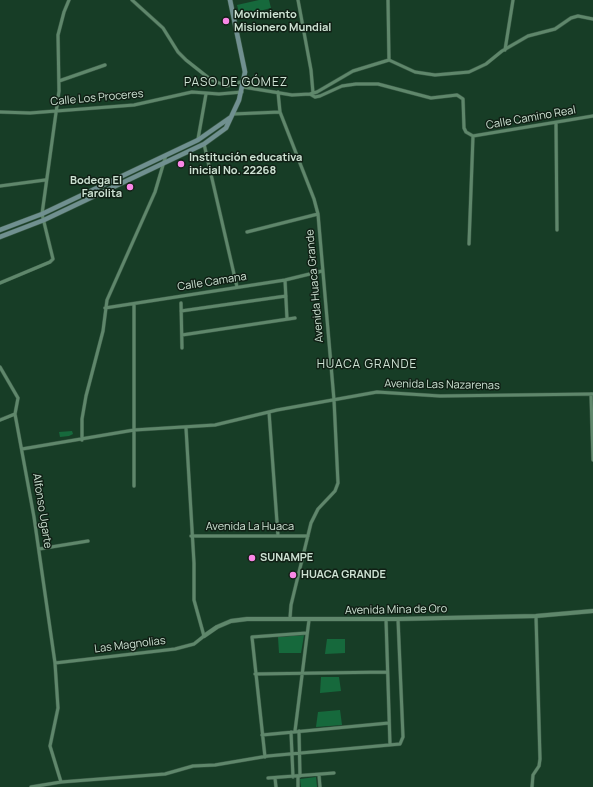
<!DOCTYPE html>
<html>
<head>
<meta charset="utf-8">
<style>
  body { margin:0 }
  canvas { display:block; background:#173d26 }
</style>
</head>
<body>
<canvas width="593" height="787"></canvas>
<script>
const g = document.querySelector('canvas').getContext('2d');
g.lineJoin = 'round';
function fillPath(path, color) {
  g.fillStyle = color;
  g.fill(path, 'evenodd');
}
function poly(rows) {
  const path = new Path2D();
  for (const r of rows) {
    path.moveTo(r[0], r[1]);
    for (let i = 2; i < r.length; i += 2) path.lineTo(r[i], r[i + 1]);
  }
  return path;
}
function trace(path, color, width, dash) {
  g.strokeStyle = color;
  g.lineWidth = width;
  g.lineCap = dash ? 'butt' : 'round';
  g.setLineDash(dash || []);
  g.stroke(path);
}
function drawText(font, color, halo, rows, align = 'center') {
  g.font = font + ' Manrope,sans-serif';
  g.lineWidth = 3;
  g.setLineDash([]);
  g.textBaseline = 'middle';
  g.strokeStyle = halo;
  g.fillStyle = color;
  for (const [text, x, y, turn = 0] of rows) {
    g.save();
    g.translate(x, y);
    g.rotate((+turn || 0) * Math.PI / 180);
    g.textAlign = isNaN(turn) ? turn : align;
    if (halo) g.strokeText(text, 0, 0);
    g.fillText(text, 0, 0);
    g.restore();
  }
}
fillPath(poly([
  [259,0,269,0,271,8,240,16,237,5],
  [72,431,73,434,69,436,60,437,59,432],
  [304,635,301,653,279,653,278,637],
  [327,639,345,639,345,653,325,654],
  [321,677,339,677,341,691,320,693],
  [340,710,342,725,316,727,318,712],
  [316,777,317,787,301,787,300,779]
]), '#16693c');
const minor = poly([
  [132,0,163,28,178,52,186,60,210,79,226,86,244,81],
  [298,0,311,70,313,93],
  [388,0,389,60],
  [505,50,513,0],
  [59,81,105,65],
  [243,87,292,95,310,94,317,92,353,71,389,60,415,72,435,75,469,72,486,64,502,51,528,36,555,29,571,18,578,16,593,19],
  [278,92,280,112,314,199,318,214,334,400,338,483,335,491,318,509,311,523,291,605,290,618],
  [310,94,315,97,320,96,342,86,356,84,378,84,431,98,457,95,463,99,464,128,466,132,473,136],
  [0,112,30,113,134,105,192,92,219,94,242,92],
  [233,114,280,112],
  [556,124,557,230],
  [473,136,593,116],
  [198,139,206,94],
  [204,144,237,287],
  [0,186,45,180],
  [247,232,318,214],
  [469,244,473,136],
  [285,280,287,319],
  [0,283,50,262,53,259,42,214,59,91,58,35,64,12,69,0],
  [181,303,182,348],
  [134,304,134,486],
  [105,308,285,280,322,271],
  [181,311,286,296],
  [182,335,295,318],
  [0,367,18,398,15,414,34,517,55,663,58,708,50,746,61,782],
  [591,394,593,460],
  [269,412,278,536],
  [0,420,15,414],
  [82,440,82,419,86,396,103,331,107,300,155,192,166,155],
  [22,449,134,430,215,425,277,410,377,392,440,396,593,394],
  [191,536,308,536],
  [39,549,88,541],
  [386,619,390,745],
  [55,663,175,649,194,644,204,636,194,600,194,563,186,428],
  [255,674,387,672],
  [295,731,309,620],
  [299,731,300,776],
  [291,732,293,777],
  [262,735,389,723],
  [265,757,252,637,307,633],
  [319,775,320,787],
  [298,777,298,787],
  [268,778,334,773],
  [275,778,276,787],
  [31,787,61,782,165,774,193,766,215,765,268,756,400,744,403,737,398,619],
  [532,787,533,775,539,766,540,759,536,616]
]);
const tertiary = poly([
  [204,636,217,627,231,621,247,619,398,619,536,616,593,611]
]);
const secondary = poly([
  [0,230,42,214,198,140,231,117],
  [0,237,44,220,204,144,226,128,239,100,245,72,230,0]
]);
trace(minor, '#395945', 4);
trace(tertiary, '#395945', 5);
trace(secondary, '#395945', 5.5);
trace(minor, '#5f876b', 3);
trace(tertiary, '#5f876b', 4);
trace(secondary, '#709090', 4.5);
for (const [x, y, r, color] of [
  [226,21,4,"#fa87e6"],
  [181,164,4,"#fa87e6"],
  [130,187,4,"#fa87e6"],
  [252,558,4,"#fa87e6"],
  [293,575,4,"#fa87e6"]
]) {
  const dot = new Path2D();
  dot.arc(x, y, r, 0, 2 * Math.PI);
  g.fillStyle = color;
  g.fill(dot);
  trace(dot, '#102015', 1.5);
}
drawText('bold 11px', '#cde2d3', '#102015', [
  ["Movimiento",234,15],
  ["Misionero Mundial",234,28],
  ["Institución educativa",189,158],
  ["inicial No. 22268",189,171],
  ["Bodega El",122,181,"right"],
  ["Farolita",122,194,"right"],
  ["SUNAMPE",260,558],
  ["HUACA GRANDE",301,575]
], 'left');
drawText('11px', '#cde2d3', '#102015', [
  ["Calle Los Proceres",97,98,-5],
  ["Calle Camino Real",531,118,-10],
  ["Calle Camana",212,282,-9],
  ["Avenida Huaca Grande",315,286,-95],
  ["Avenida Las Nazarenas",442,385,1],
  ["Alfonso Ugarte",42,511,81],
  ["Avenida La Huaca",250,527],
  ["Avenida Mina de Oro",396,610,-1],
  ["Las Magnolias",130,645,-7]
]);
g.letterSpacing = '1px';
drawText('12px', '#cde2d3', '#102015', [
  ["PASO DE GÓMEZ",236,83],
  ["HUACA GRANDE",367,365]
]);
g.letterSpacing = '0px';
</script>
</body>
</html>
